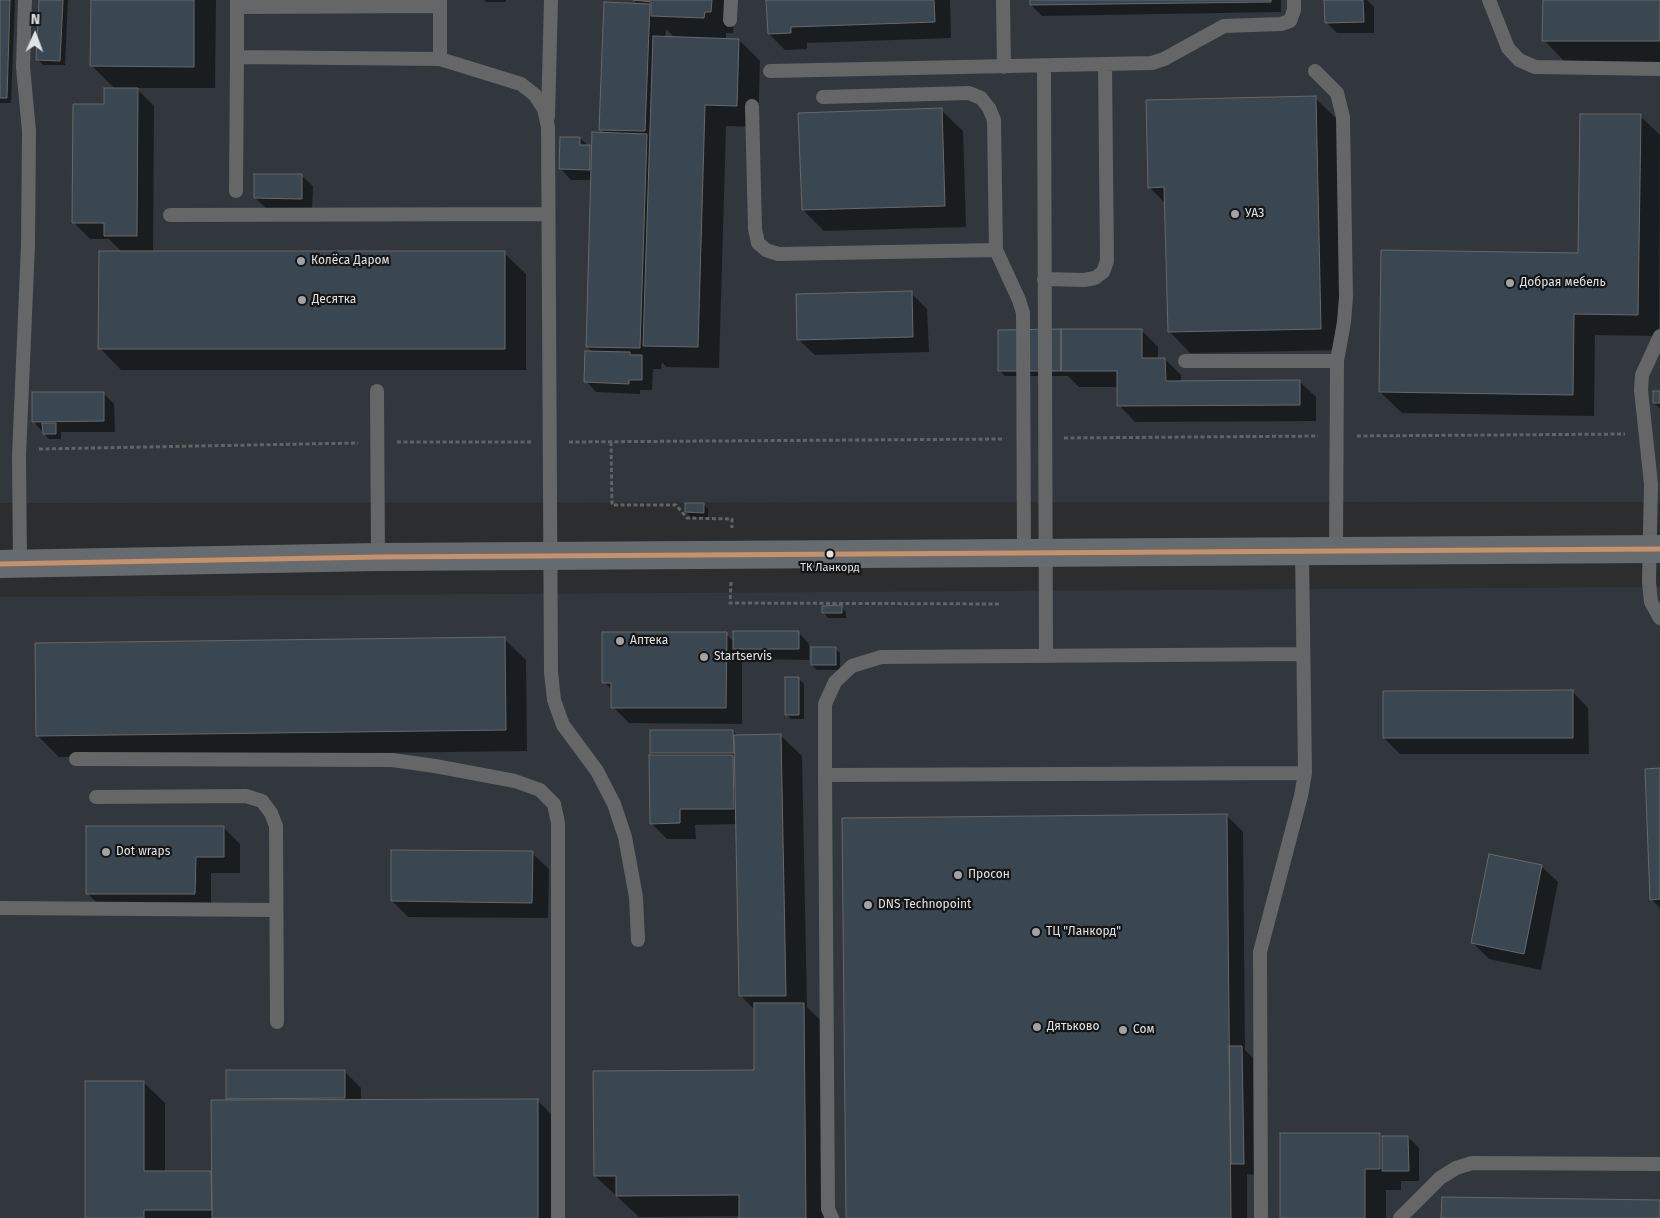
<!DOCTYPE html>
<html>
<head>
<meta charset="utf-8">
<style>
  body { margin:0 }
  #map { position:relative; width:1660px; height:1218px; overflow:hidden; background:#2b2d2f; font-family:"Fira Sans",sans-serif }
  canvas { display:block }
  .north { position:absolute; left:10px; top:10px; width:50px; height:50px; -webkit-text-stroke:4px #141516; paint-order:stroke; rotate:2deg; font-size:14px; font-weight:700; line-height:20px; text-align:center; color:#e0e2e4 }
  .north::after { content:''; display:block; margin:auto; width:18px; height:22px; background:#e0e2e4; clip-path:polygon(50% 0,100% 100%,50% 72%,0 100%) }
</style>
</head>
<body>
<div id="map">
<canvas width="1660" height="1218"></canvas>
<div class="north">N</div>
</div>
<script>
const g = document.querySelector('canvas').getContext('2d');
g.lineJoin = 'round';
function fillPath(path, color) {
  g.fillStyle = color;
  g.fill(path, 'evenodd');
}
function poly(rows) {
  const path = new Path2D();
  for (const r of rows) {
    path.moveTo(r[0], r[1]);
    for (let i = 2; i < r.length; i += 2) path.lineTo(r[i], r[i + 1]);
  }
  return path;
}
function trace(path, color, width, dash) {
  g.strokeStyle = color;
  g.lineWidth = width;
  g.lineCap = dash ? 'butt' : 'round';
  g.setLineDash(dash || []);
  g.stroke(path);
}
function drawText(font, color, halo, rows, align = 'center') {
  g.font = font + ' "Fira Sans",sans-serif';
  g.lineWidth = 4.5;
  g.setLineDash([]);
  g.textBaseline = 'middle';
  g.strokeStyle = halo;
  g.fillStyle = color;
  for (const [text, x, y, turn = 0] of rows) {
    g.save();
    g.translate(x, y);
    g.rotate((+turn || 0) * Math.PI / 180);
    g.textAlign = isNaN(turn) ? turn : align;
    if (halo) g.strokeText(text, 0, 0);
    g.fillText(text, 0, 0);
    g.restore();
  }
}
fillPath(poly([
  [0,0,1660,0,1660,502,0,503],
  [1660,587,1660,1218,0,1218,0,597]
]), '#31373d');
fillPath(poly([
  [0,0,15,0,11,103,0,103],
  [40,0,68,0,65,65,43,65,38,60],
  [92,0,216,0,215,88,136,88,154,106,153,253,504,253,526,274,526,370,121,370,100,348,123,253,109,239,90,239,73,222,105,105,115,89,92,66],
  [484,0,506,0,506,2,486,2],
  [634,0,727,0,734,11,733,33,726,33,726,39,739,40,760,61,758,127,726,126,719,368,666,367,662,362,661,369,653,369,652,390,640,390,640,394,596,392,586,381,593,352,587,347,592,180,571,180,561,169,580,138,593,150,606,134,601,129,638,5],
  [666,29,675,38,665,38],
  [768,0,950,0,951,38,807,43,807,49,785,50,769,34],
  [1031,0,1281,0,1281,12,1042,16,1031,5],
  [1326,0,1367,0,1374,7,1374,33,1337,33,1326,22],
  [1544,0,1660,0,1660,62,1565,62,1544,40],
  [1315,98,1337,119,1342,350,1190,353,1169,331,1166,204,1149,187],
  [941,110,963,131,966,227,824,231,803,210],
  [1640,116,1660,135,1659,336,1595,335,1594,416,1402,413,1380,392,1579,254],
  [302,176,313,186,312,209,266,208,255,198],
  [911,293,927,309,929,352,815,355,798,339],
  [1141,330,1158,347,1158,359,1165,359,1181,375,1181,382,1299,381,1316,397,1316,421,1135,422,1119,405,1118,387,1079,387,1068,376,1005,376,1000,371],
  [1660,392,1660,408,1659,408,1654,403],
  [103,393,114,404,115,432,61,432,61,439,49,439,33,421],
  [703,504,708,509,708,517,691,517,686,512],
  [841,607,846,612,846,618,828,618,823,612],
  [799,633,809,644,809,660,745,659,742,657,742,724,629,723,613,707,613,691,604,682,726,634,734,642],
  [504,639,526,660,527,751,59,757,37,735],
  [835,648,840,653,840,670,817,670,812,665],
  [799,679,804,684,804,719,791,719,786,714],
  [1572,691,1588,708,1589,754,1400,754,1384,738],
  [733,731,738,736,780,735,802,756,807,1007,825,1025,827,1218,740,1218,740,1216,639,1217,595,1176,756,1071,755,1010,741,996,737,824,695,825,696,839,667,839,651,823,655,757,651,753],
  [1660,769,1660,908,1651,899],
  [1227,816,1243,832,1245,1050,1253,1058,1254,1175,1247,1174,1247,1218,847,1218],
  [223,827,240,844,240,873,211,873,211,910,103,909,87,893],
  [532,853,549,869,548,918,408,917,392,901],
  [1541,866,1558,882,1541,970,1489,959,1473,943],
  [344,1071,361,1088,361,1101,537,1100,559,1122,559,1218,86,1218,143,1082,165,1103,165,1172,213,1172,230,1101,227,1098],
  [1380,1134,1383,1137,1408,1137,1419,1148,1419,1181,1401,1181,1401,1190,1386,1190,1386,1218,1281,1218]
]), '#0007');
const building = poly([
  [0,0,10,0,7,98,0,98,0,0],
  [39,0,63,0,60,61,36,60,39,0],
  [91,0,194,0,194,67,90,66,91,0],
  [633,0,712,0,711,12,705,12,704,18,651,16,651,2,633,0],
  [766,0,934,0,935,22,791,27,791,33,768,34,766,0],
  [1030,0,1271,0,1271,2,1030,5,1030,0],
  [1324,0,1363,0,1364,22,1325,23,1324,0],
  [1543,0,1660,0,1660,41,1542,41,1543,0],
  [604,2,650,4,645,131,599,130,604,2],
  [653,36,739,39,737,106,705,105,698,347,643,346,653,36],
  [104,88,138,88,137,236,104,236,104,223,72,223,73,104,104,104,104,88],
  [1316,96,1321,329,1168,332,1164,187,1148,188,1146,100,1316,96],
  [942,108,945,206,802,210,798,113,942,108],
  [1580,114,1641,114,1638,315,1574,314,1573,395,1379,392,1381,250,1578,253,1580,114],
  [592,132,647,134,640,348,586,347,592,132],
  [560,137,580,137,580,145,590,145,590,170,559,169,560,137],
  [254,174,302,174,302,199,254,198,254,174],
  [99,251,505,251,505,349,98,349,99,251],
  [912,291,913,337,797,340,796,294,912,291],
  [1061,329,1142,329,1142,358,1165,358,1166,381,1300,380,1300,405,1117,406,1117,371,1061,371,1061,329],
  [1061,329,1061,371,998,371,998,330,1061,329],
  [585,351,630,352,630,355,642,355,642,380,629,380,629,384,584,382,585,351],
  [1653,391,1660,391,1660,403,1653,403,1653,391],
  [32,392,104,392,104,421,32,422,32,392],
  [42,423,56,423,56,434,43,434,42,423],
  [685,503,704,503,704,513,685,512,685,503],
  [842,605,842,613,822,613,822,606,842,605],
  [733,631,799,631,799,649,733,649,733,631],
  [602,632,727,632,726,708,611,708,611,683,602,683,602,632],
  [505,637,506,730,36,736,35,643,505,637],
  [811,647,836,647,836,665,811,665,811,647],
  [785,677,799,677,799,715,785,715,785,677],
  [1573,690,1573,738,1383,738,1383,691,1573,690],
  [650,730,733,730,734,753,650,753,650,730],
  [781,734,786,996,739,996,734,735,781,734],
  [649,755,733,755,734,809,680,809,680,823,650,824,649,755],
  [1660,768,1660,899,1650,900,1645,769,1660,768],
  [1227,814,1231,1218,846,1218,842,818,1227,814],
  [86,826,224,826,224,857,196,857,195,894,86,894,86,826],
  [391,850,533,851,532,903,391,901,391,850],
  [1489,854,1542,865,1524,954,1471,943,1489,854],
  [754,1003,804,1003,806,1218,739,1218,739,1195,616,1196,616,1176,594,1176,593,1071,754,1070,754,1003],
  [1229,1046,1242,1046,1244,1164,1231,1164,1229,1046],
  [226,1070,345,1070,345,1098,226,1099,226,1070],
  [85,1081,144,1081,144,1171,211,1171,212,1210,144,1210,144,1218,85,1218,85,1081],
  [538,1099,538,1218,212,1218,211,1100,538,1099],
  [1280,1133,1380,1133,1380,1169,1365,1169,1365,1218,1280,1218,1280,1133],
  [1382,1136,1408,1136,1409,1171,1382,1171,1382,1136],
  [1442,1197,1660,1200,1660,1218,1441,1218,1442,1197]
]);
fillPath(building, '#3a4751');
trace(building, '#666869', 1);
trace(poly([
  [1357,436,1625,434],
  [1064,438,1318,436],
  [397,442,531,442],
  [569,442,1003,439],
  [611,442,612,505,676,505,687,518,732,519,732,528],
  [39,449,358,443],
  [731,582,730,603,1000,604]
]), '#616364', 3, [4, 2.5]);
trace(poly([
  [237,0,237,57],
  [440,0,440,59],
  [1003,0,1004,67],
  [1489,0,1508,48,1519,60,1535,67,1660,69],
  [237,7,440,6],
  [730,20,731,0],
  [1044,66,1046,656],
  [770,71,1152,63,1164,59,1224,26,1281,24,1290,21,1294,10,1294,0],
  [1315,71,1337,93,1343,117,1346,297,1344,322,1337,361,1336,550],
  [823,97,969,93,981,98,989,108,994,120,996,250,1019,300,1023,313,1024,554],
  [752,106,755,229,758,243,766,250,778,254,996,250],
  [548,117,551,0],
  [236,191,237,57,440,59,521,84,535,95,544,109,548,127,551,672,554,700,563,725,597,771,614,804,625,837,636,897,638,940],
  [170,215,548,214],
  [1044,279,1084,280,1095,278,1103,272,1107,261,1105,64],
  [1660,336,1642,375,1641,390,1651,484,1649,582,1651,602,1660,618],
  [1185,361,1337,361],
  [377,391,378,557],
  [1302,551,1305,773,825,775,825,704,835,682,852,666,881,657,1303,654],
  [20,564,19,456,28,245,29,131,23,67,25,0],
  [76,759,392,760,435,766,515,781,540,790,554,804,558,823,558,1218],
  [825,775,828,1209,832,1218],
  [96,797,246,796,262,801,271,813,276,826,277,1022],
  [0,908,276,910],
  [1261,1218,1260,952,1301,796,1305,773],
  [1400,1218,1440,1178,1456,1168,1472,1163,1660,1164]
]), '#646667', 14);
trace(poly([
  [0,564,378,557,1660,549]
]), '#666b70', 28);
trace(poly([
  [0,564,378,557,1660,549]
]), '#c7916a', 5);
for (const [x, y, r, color] of [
  [1235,214,5,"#a1a3a5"],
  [301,261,5,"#a1a3a5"],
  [1510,283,5,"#a1a3a5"],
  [302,300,5,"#a1a3a5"],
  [830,554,4.5,"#e0e2e4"],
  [620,641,5,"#a1a3a5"],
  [704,657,5,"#a1a3a5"],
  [106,852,5,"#a1a3a5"],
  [958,875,5,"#a1a3a5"],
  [868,905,5,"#a1a3a5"],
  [1036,932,5,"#a1a3a5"],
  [1037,1027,5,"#a1a3a5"],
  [1123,1030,5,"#a1a3a5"]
]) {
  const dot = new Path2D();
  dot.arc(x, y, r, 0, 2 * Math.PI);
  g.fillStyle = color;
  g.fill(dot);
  trace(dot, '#141516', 2);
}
drawText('11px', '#e0e2e4', '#141516', [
  ["ТК Ланкорд",830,568]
]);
drawText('12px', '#e0e2e4', '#141516', [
  ["УАЗ",1245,214],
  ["Колёса Даром",311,261],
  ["Добрая мебель",1520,283],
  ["Десятка",312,300],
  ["Аптека",630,641],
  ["Startservis",714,657],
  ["Dot wraps",116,852],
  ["Просон",968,875],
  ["DNS Technopoint",878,905],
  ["ТЦ \"Ланкорд\"",1046,932],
  ["Дятьково",1047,1027],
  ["Сом",1133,1030]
], 'left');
</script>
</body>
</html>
